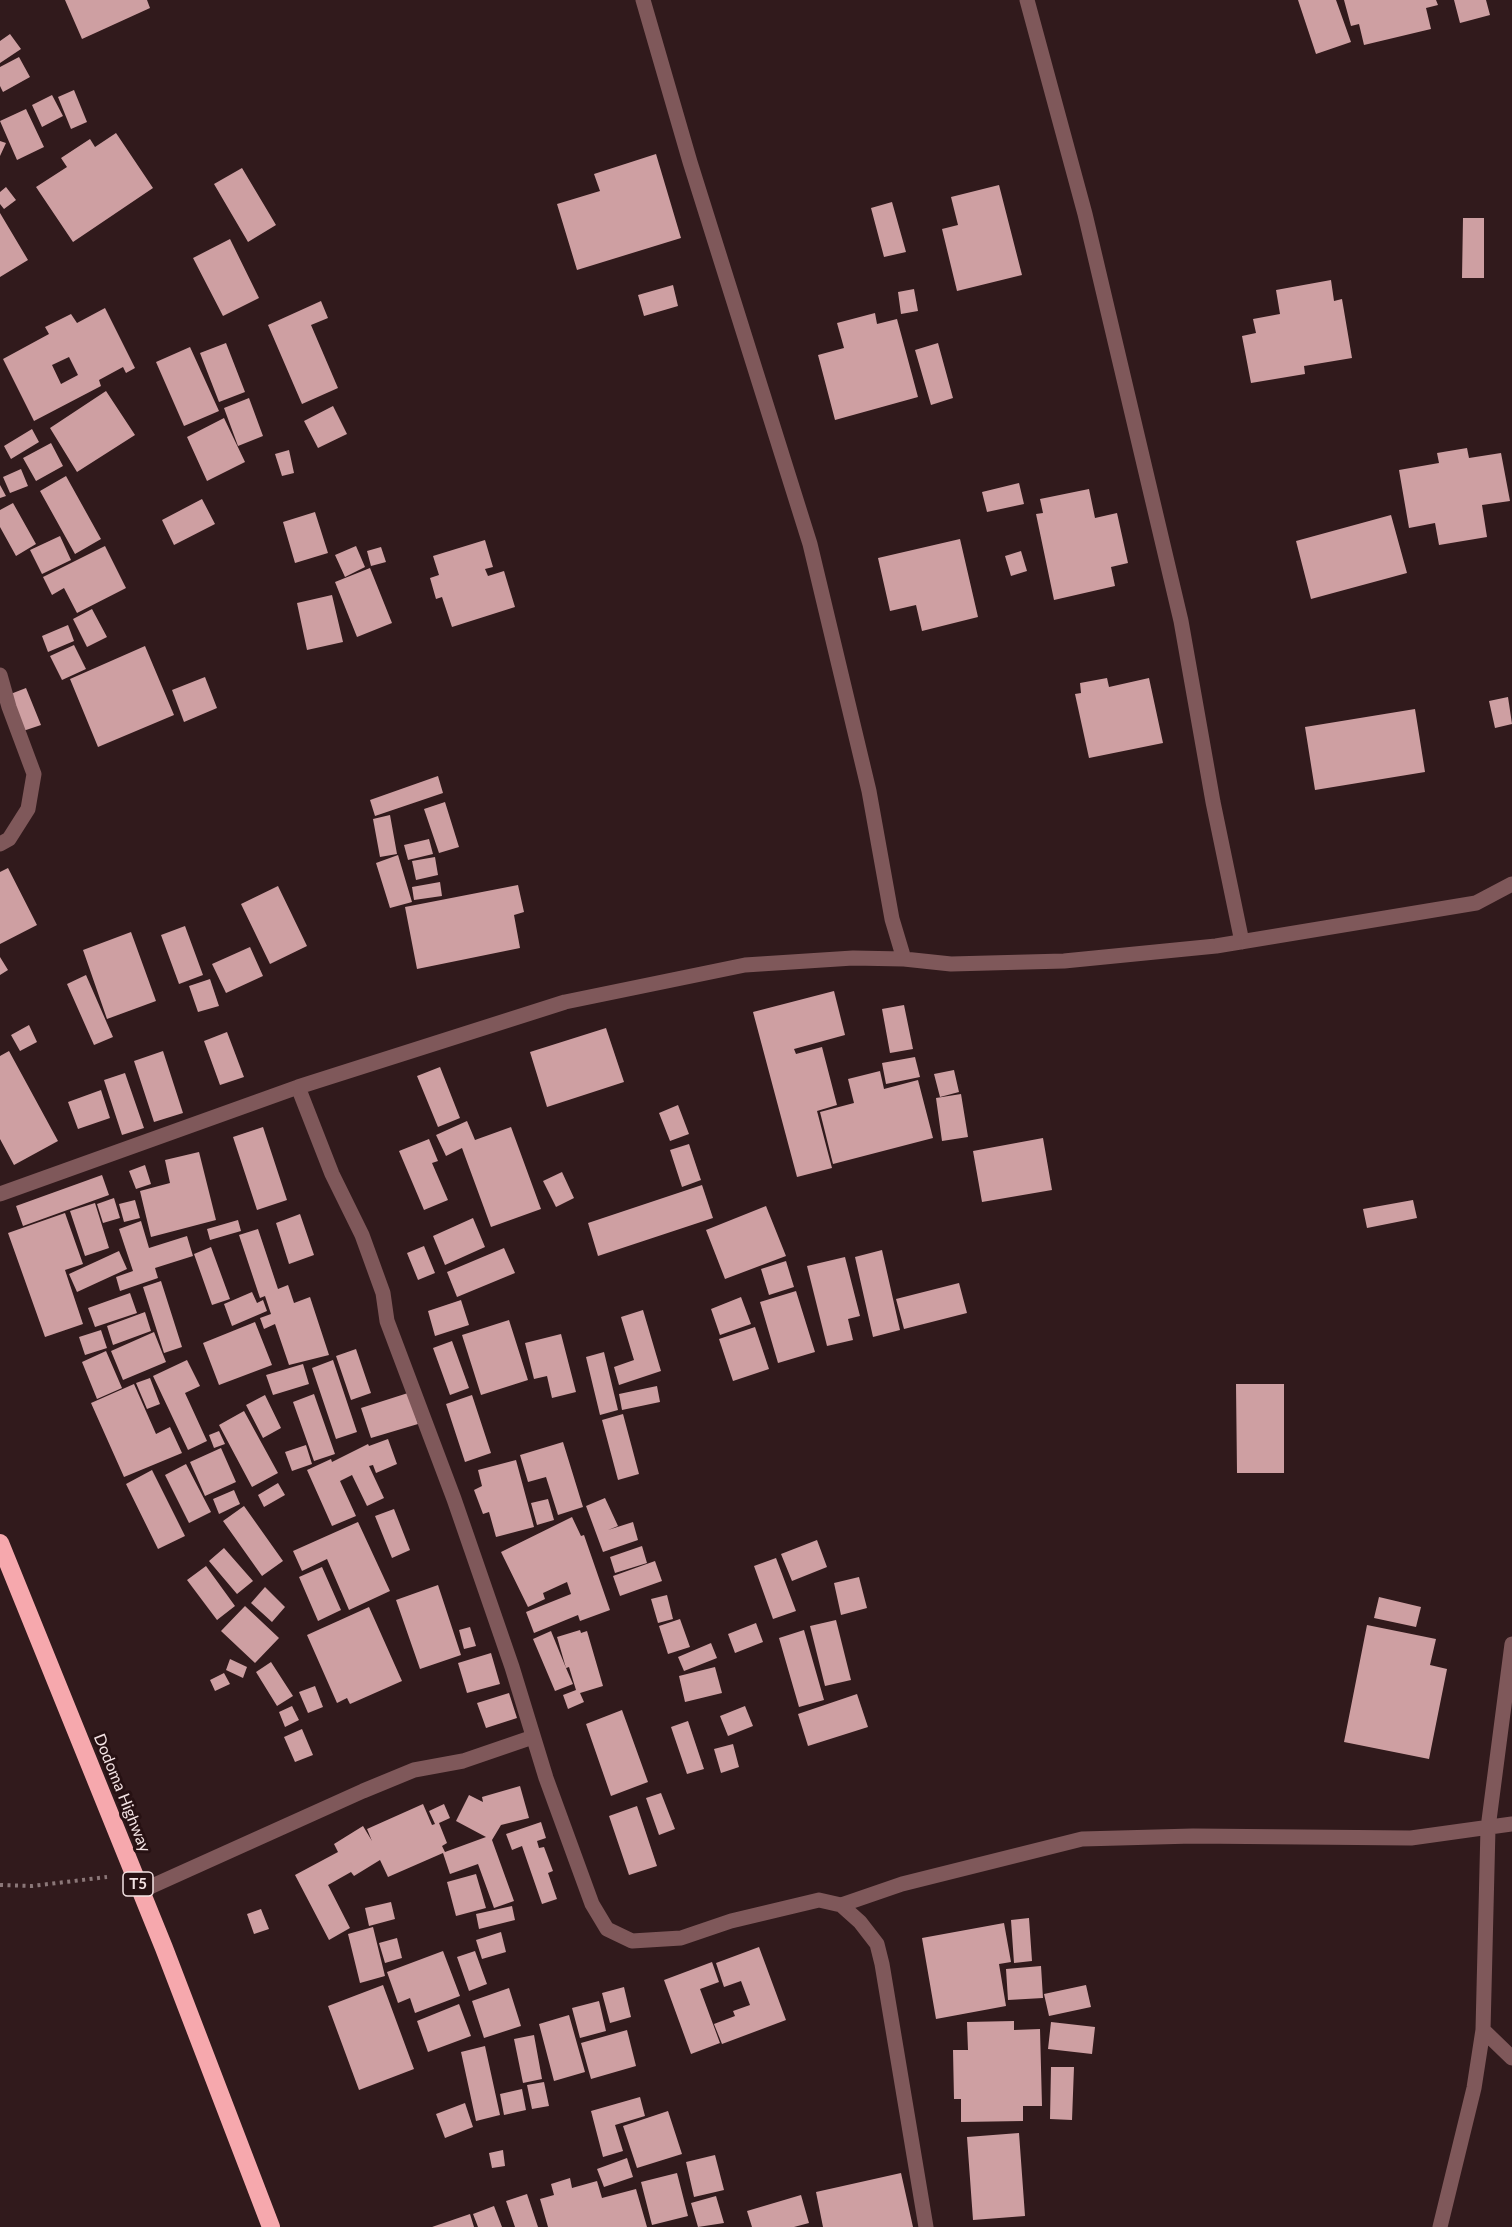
<!DOCTYPE html>
<html>
<head>
<meta charset="utf-8">
<style>
  body { margin:0 }
  canvas { display:block; background:#311a1c }
</style>
</head>
<body>
<canvas width="1512" height="2227"></canvas>
<script>
const g = document.querySelector('canvas').getContext('2d');
g.lineJoin = 'round';
function fillPath(path, color) {
  g.fillStyle = color;
  g.fill(path, 'evenodd');
}
function poly(rows) {
  const path = new Path2D();
  for (const r of rows) {
    path.moveTo(r[0], r[1]);
    for (let i = 2; i < r.length; i += 2) path.lineTo(r[i], r[i + 1]);
  }
  return path;
}
function trace(path, color, width, dash) {
  g.strokeStyle = color;
  g.lineWidth = width;
  g.lineCap = dash ? 'butt' : 'round';
  g.setLineDash(dash || []);
  g.stroke(path);
}
function drawText(font, color, halo, rows, align = 'center') {
  g.font = font + ' Lato,sans-serif';
  g.lineWidth = 6;
  g.setLineDash([]);
  g.textBaseline = 'middle';
  g.strokeStyle = halo;
  g.fillStyle = color;
  for (const [text, x, y, turn = 0] of rows) {
    g.save();
    g.translate(x, y);
    g.rotate((+turn || 0) * Math.PI / 180);
    g.textAlign = isNaN(turn) ? turn : align;
    if (halo) g.strokeText(text, 0, 0);
    g.fillText(text, 0, 0);
    g.restore();
  }
}
fillPath(poly([
  [65,0,147,0,150,8,82,39],
  [1298,0,1336,0,1351,42,1316,54],
  [1344,0,1436,0,1438,5,1426,8,1431,29,1364,45,1359,24,1351,26],
  [1454,0,1486,0,1490,15,1460,23],
  [10,34,21,49,0,63,0,41],
  [19,57,30,77,3,92,0,86,0,67],
  [74,90,87,122,71,129,58,97],
  [52,95,63,116,42,127,32,105],
  [26,109,44,147,17,160,0,121],
  [116,133,153,188,73,242,36,187,67,167,61,158,90,139,95,147],
  [0,141,6,143,0,156],
  [656,154,681,238,577,270,557,204,600,191,594,174],
  [242,168,276,225,248,242,214,184],
  [999,185,1022,275,957,291,942,229,958,225,951,197],
  [6,187,16,200,4,209,0,204,0,192],
  [892,202,906,252,884,257,871,208],
  [0,213,28,260,0,277],
  [1463,218,1484,218,1484,278,1462,278],
  [230,239,259,298,223,316,193,258],
  [1331,280,1334,301,1342,299,1352,358,1304,366,1305,374,1251,383,1242,336,1256,333,1253,319,1280,314,1276,290],
  [673,285,678,306,644,316,638,295],
  [914,289,918,311,901,314,898,292],
  [321,301,328,318,311,325,338,388,302,404,268,325],
  [105,308,135,368,126,373,123,367,99,380,101,386,34,421,3,359,49,334,45,327,71,314,77,323],
  [69,357,78,375,61,384,52,365],
  [875,313,877,324,897,319,918,397,835,420,818,355,844,348,837,323],
  [226,343,245,392,219,402,200,353],
  [938,343,953,398,931,405,915,350],
  [190,347,219,411,184,426,156,362],
  [106,391,135,435,77,472,50,428],
  [249,398,263,436,238,446,224,408],
  [333,406,347,434,318,448,304,421],
  [224,418,245,462,207,481,187,437],
  [32,429,39,442,11,459,4,446],
  [51,443,63,466,36,481,23,458],
  [1467,448,1469,458,1501,453,1510,501,1482,505,1487,537,1439,545,1435,523,1409,528,1399,470,1439,463,1437,453],
  [289,450,294,473,282,476,275,454],
  [21,469,28,486,10,493,3,477],
  [66,476,101,539,75,554,40,491],
  [1019,483,1024,504,987,512,982,492],
  [0,485,6,496,0,498],
  [1089,489,1095,518,1117,513,1128,563,1111,567,1115,586,1054,600,1036,514,1043,513,1040,499],
  [202,499,215,524,174,545,162,520],
  [13,503,36,544,16,556,0,527,0,510],
  [315,512,328,553,295,563,283,522],
  [1391,515,1407,573,1311,599,1296,541],
  [60,536,71,560,42,574,30,550],
  [960,539,978,617,922,631,916,605,890,611,878,558],
  [485,540,493,567,485,569,488,576,504,571,515,607,452,627,442,597,436,599,430,578,439,575,433,556],
  [105,546,126,588,77,613,64,588,52,595,43,577],
  [356,546,365,567,345,577,335,555],
  [381,547,386,562,371,566,367,551],
  [1021,551,1027,571,1011,576,1005,556],
  [370,568,392,623,357,637,335,582],
  [332,595,343,642,307,650,297,603],
  [92,609,107,637,87,647,73,619],
  [68,625,74,641,48,652,42,636],
  [74,645,86,669,62,680,50,656],
  [145,646,174,715,98,747,70,679],
  [205,677,217,708,184,722,172,690],
  [1107,678,1109,687,1149,678,1163,743,1089,758,1075,694,1081,693,1080,683],
  [26,688,41,725,23,731,8,695],
  [1508,697,1512,724,1495,728,1489,701],
  [1415,709,1425,772,1315,790,1305,727],
  [438,776,443,793,375,816,370,800],
  [445,802,459,847,439,853,424,809],
  [390,815,397,854,380,857,373,819],
  [429,839,433,854,408,860,404,845],
  [398,855,412,902,390,908,376,863],
  [435,857,438,875,416,880,412,861],
  [8,868,37,925,0,944,0,872],
  [440,882,442,896,414,900,412,887],
  [518,885,524,912,514,915,520,948,417,969,405,907],
  [278,886,307,946,270,964,241,904],
  [185,926,203,975,179,984,161,935],
  [131,932,156,1001,107,1019,83,950],
  [250,947,263,976,226,993,212,964],
  [0,957,8,970,0,975],
  [86,975,113,1037,94,1045,67,984],
  [210,979,219,1006,198,1012,189,986],
  [834,991,845,1035,794,1049,796,1054,822,1047,837,1105,817,1111,832,1168,797,1177,753,1012],
  [904,1005,913,1049,890,1053,882,1009],
  [29,1025,37,1042,20,1051,11,1035],
  [606,1028,624,1082,547,1107,530,1052],
  [227,1032,244,1077,220,1085,204,1041],
  [9,1051,58,1141,14,1165,0,1139,0,1056],
  [163,1051,183,1113,154,1122,134,1061],
  [915,1057,920,1077,886,1084,882,1063],
  [440,1067,460,1118,438,1127,417,1076],
  [954,1070,959,1092,940,1097,934,1074],
  [880,1071,884,1089,918,1080,933,1138,833,1164,820,1112,854,1103,848,1079],
  [125,1073,144,1128,122,1135,104,1080],
  [101,1090,110,1118,78,1129,68,1102],
  [961,1094,968,1137,942,1141,936,1098],
  [678,1105,689,1134,670,1141,659,1113],
  [467,1121,475,1140,511,1127,541,1209,491,1227,462,1148,446,1156,436,1135],
  [263,1127,287,1200,257,1210,233,1137],
  [1043,1138,1052,1190,982,1202,973,1151],
  [429,1139,438,1161,432,1163,448,1200,424,1210,399,1151],
  [689,1144,701,1180,682,1187,670,1150],
  [199,1152,216,1220,151,1237,140,1191,170,1183,165,1160],
  [145,1165,151,1184,136,1189,129,1171],
  [562,1172,574,1198,556,1207,543,1181],
  [102,1175,109,1195,23,1226,16,1206],
  [702,1185,713,1218,598,1256,588,1223],
  [114,1198,120,1218,103,1223,97,1204],
  [135,1200,140,1218,124,1222,119,1204],
  [1413,1200,1417,1218,1367,1228,1363,1209],
  [95,1203,109,1248,85,1256,70,1211],
  [766,1206,786,1256,725,1279,706,1230],
  [65,1213,83,1264,65,1270,83,1324,45,1337,8,1233],
  [300,1214,314,1255,289,1264,276,1223],
  [473,1218,485,1247,445,1265,433,1236],
  [238,1220,241,1231,210,1240,207,1229],
  [141,1221,149,1248,187,1236,193,1256,155,1268,158,1278,120,1291,116,1277,133,1271,119,1229],
  [258,1229,278,1289,288,1285,294,1303,310,1297,329,1355,289,1365,275,1324,264,1329,260,1318,271,1314,265,1296,260,1298,239,1235],
  [424,1246,435,1273,418,1280,407,1253],
  [211,1247,230,1299,212,1305,194,1254],
  [504,1248,515,1273,457,1297,447,1272],
  [882,1250,900,1330,873,1337,855,1257],
  [119,1251,127,1269,77,1292,69,1274],
  [845,1257,860,1316,848,1319,853,1340,827,1346,807,1266],
  [786,1261,794,1287,769,1295,761,1269],
  [161,1281,182,1347,164,1353,143,1287],
  [959,1283,967,1313,904,1329,896,1299],
  [796,1291,815,1352,778,1363,760,1302],
  [252,1292,257,1303,263,1300,267,1311,232,1326,224,1304],
  [130,1293,137,1313,95,1327,88,1308],
  [741,1297,751,1324,720,1335,711,1309],
  [461,1300,469,1325,435,1336,428,1311],
  [643,1310,661,1371,619,1385,614,1367,634,1360,621,1317],
  [145,1312,151,1331,113,1345,107,1326],
  [509,1320,528,1380,481,1395,462,1335],
  [255,1322,272,1365,219,1385,203,1343],
  [755,1327,769,1369,733,1381,719,1339],
  [101,1330,107,1348,85,1355,79,1337],
  [154,1332,166,1362,123,1380,111,1351],
  [561,1334,576,1392,552,1398,547,1376,534,1379,525,1343],
  [452,1341,469,1388,450,1395,433,1348],
  [356,1349,371,1393,351,1400,336,1356],
  [106,1351,122,1388,97,1399,82,1362],
  [604,1352,618,1410,600,1415,586,1357],
  [187,1360,200,1386,185,1393,207,1441,188,1450,153,1376],
  [333,1360,357,1432,336,1439,312,1368],
  [303,1364,309,1384,273,1395,266,1375],
  [150,1378,160,1404,147,1409,136,1383],
  [134,1384,156,1434,170,1427,182,1453,124,1477,91,1403],
  [1236,1384,1284,1384,1284,1473,1237,1473],
  [657,1386,660,1402,622,1410,619,1394],
  [408,1393,418,1424,371,1438,361,1408],
  [314,1394,335,1454,314,1461,293,1402],
  [265,1395,281,1428,263,1438,246,1405],
  [472,1395,491,1453,465,1462,446,1404],
  [244,1411,278,1473,252,1487,219,1425],
  [623,1414,639,1474,618,1480,602,1420],
  [219,1431,225,1444,214,1448,209,1435],
  [388,1439,397,1464,376,1473,373,1465,369,1466,384,1498,367,1506,352,1475,340,1481,356,1516,332,1526,307,1470,331,1459,332,1462,368,1444,369,1446],
  [563,1442,583,1507,558,1515,546,1477,528,1482,520,1455],
  [306,1445,312,1464,292,1471,285,1452],
  [221,1448,236,1482,205,1496,190,1462],
  [516,1460,534,1527,496,1537,489,1512,483,1514,474,1490,482,1486,478,1470],
  [186,1464,211,1512,189,1523,165,1475],
  [152,1470,185,1536,158,1549,126,1484],
  [278,1483,285,1495,264,1507,258,1495],
  [234,1490,240,1504,219,1514,213,1499],
  [605,1498,618,1526,608,1530,633,1522,638,1540,603,1552,586,1506],
  [548,1499,554,1520,537,1525,531,1503],
  [244,1506,283,1561,262,1576,223,1521],
  [394,1509,410,1550,392,1558,375,1516],
  [572,1517,581,1536,584,1535,610,1610,580,1621,578,1615,534,1633,526,1612,571,1594,567,1582,543,1593,545,1599,528,1607,501,1552],
  [358,1522,390,1591,349,1610,327,1559,302,1571,293,1551],
  [817,1540,827,1567,792,1581,781,1554],
  [642,1546,647,1563,615,1573,610,1557],
  [224,1548,253,1581,237,1594,209,1561],
  [776,1558,796,1611,773,1619,754,1566],
  [655,1561,662,1581,620,1596,613,1576],
  [206,1566,235,1606,217,1620,187,1580],
  [322,1567,341,1610,318,1621,299,1577],
  [859,1577,867,1608,841,1615,834,1583],
  [438,1585,461,1655,420,1669,396,1600],
  [265,1587,285,1607,272,1622,251,1603],
  [667,1595,673,1619,658,1623,651,1599],
  [1379,1597,1421,1607,1416,1627,1374,1618],
  [245,1606,279,1638,255,1663,221,1631],
  [369,1607,402,1681,350,1704,347,1698,337,1703,307,1635],
  [680,1619,690,1647,668,1654,659,1626],
  [836,1620,851,1680,825,1686,810,1626],
  [756,1623,763,1642,735,1653,728,1634],
  [1367,1625,1436,1639,1430,1665,1447,1669,1429,1759,1344,1742],
  [470,1627,476,1646,464,1649,459,1630],
  [580,1630,581,1633,587,1631,603,1686,580,1693,584,1702,568,1709,563,1695,576,1690,569,1667,566,1668,573,1684,555,1691,533,1639,551,1631,566,1668,557,1637],
  [804,1630,824,1700,799,1707,779,1638],
  [711,1643,717,1658,684,1671,678,1657],
  [491,1653,500,1684,467,1693,458,1663],
  [230,1659,247,1667,243,1678,226,1670],
  [271,1662,293,1696,277,1706,256,1672],
  [715,1667,722,1693,685,1702,679,1676],
  [224,1673,230,1684,215,1691,210,1680],
  [315,1686,323,1707,308,1713,299,1692],
  [509,1693,517,1718,486,1728,477,1703],
  [857,1694,868,1727,808,1746,798,1714],
  [292,1706,299,1720,285,1727,279,1712],
  [745,1706,753,1726,728,1736,720,1716],
  [622,1710,648,1782,611,1796,586,1724],
  [688,1721,704,1769,687,1774,671,1727],
  [302,1729,313,1755,295,1762,284,1737],
  [733,1744,739,1767,721,1773,714,1749],
  [520,1786,529,1818,501,1825,492,1840,514,1901,494,1908,478,1864,450,1874,443,1853,388,1877,380,1860,354,1876,351,1872,328,1885,350,1928,329,1940,295,1875,338,1852,334,1844,363,1826,372,1841,367,1829,423,1804,432,1825,435,1824,429,1811,444,1804,450,1818,439,1823,447,1843,442,1846,445,1852,486,1837,456,1821,469,1795,483,1802,482,1797],
  [661,1793,675,1829,659,1835,646,1798],
  [637,1806,657,1866,629,1875,609,1816],
  [541,1822,546,1838,537,1841,539,1848,544,1847,553,1871,548,1873,557,1899,542,1904,522,1846,512,1850,506,1834],
  [476,1874,486,1908,456,1916,447,1882],
  [391,1902,395,1919,369,1926,365,1908],
  [512,1906,515,1920,479,1929,476,1914],
  [261,1909,269,1929,254,1934,247,1914],
  [1029,1918,1032,1961,1014,1963,1011,1920],
  [1004,1923,1011,1962,999,1964,1006,2006,936,2019,922,1938],
  [373,1927,385,1976,360,1983,348,1934],
  [501,1932,506,1952,482,1959,476,1940],
  [397,1938,402,1958,385,1963,379,1943],
  [759,1947,786,2020,722,2044,714,2024,735,2016,733,2011,750,2005,741,1981,724,1987,716,1963],
  [443,1951,460,1996,415,2013,410,1998,398,2003,387,1972],
  [475,1951,487,1984,469,1991,457,1957],
  [712,1962,719,1982,700,1989,720,2043,691,2054,664,1980],
  [1041,1966,1043,1998,1008,2000,1006,1969],
  [383,1985,414,2069,359,2090,328,2006],
  [1086,1985,1091,2007,1049,2016,1044,1994],
  [624,1987,631,2017,610,2023,602,1993],
  [509,1988,521,2026,484,2038,472,2001],
  [599,2001,606,2031,580,2038,572,2008],
  [459,2004,471,2036,428,2052,417,2021],
  [569,2015,585,2072,554,2081,539,2024],
  [1014,2021,1014,2030,1040,2029,1042,2106,1023,2106,1023,2121,961,2122,961,2099,954,2099,953,2050,968,2050,967,2022],
  [1051,2022,1095,2027,1092,2054,1048,2049],
  [627,2030,636,2066,591,2079,581,2043],
  [534,2035,542,2079,523,2083,514,2039],
  [485,2046,500,2115,476,2121,461,2052],
  [1051,2067,1074,2067,1072,2120,1050,2119],
  [544,2082,549,2106,532,2109,527,2085],
  [522,2089,526,2110,504,2115,500,2094],
  [640,2097,645,2116,615,2125,623,2151,603,2157,591,2111],
  [465,2103,473,2127,445,2138,436,2114],
  [668,2111,682,2154,637,2168,623,2126],
  [1019,2133,1025,2216,973,2220,967,2137],
  [503,2150,505,2166,492,2168,489,2153],
  [715,2155,724,2190,694,2197,686,2162],
  [627,2158,633,2177,604,2187,597,2169],
  [677,2173,688,2216,652,2225,641,2182],
  [901,2173,913,2227,823,2227,816,2192],
  [570,2178,572,2188,597,2181,602,2198,636,2189,647,2227,548,2227,540,2199,554,2195,551,2184],
  [527,2194,538,2227,515,2227,506,2201],
  [801,2195,809,2223,794,2227,752,2227,747,2211],
  [716,2196,724,2223,698,2227,691,2203],
  [494,2206,502,2227,478,2227,473,2214],
  [470,2214,474,2227,432,2227]
]), '#ce9fa2');
trace(poly([
  [0,1885,32,1886,107,1877]
]), '#8b7778', 4, [3, 4.5]);
trace(poly([
  [643,0,690,162,810,544,869,791,892,919,904,959],
  [1027,0,1085,214,1181,621,1213,802,1242,942],
  [0,675,9,707,34,774,28,809,9,839,0,844],
  [298,1087,332,1174,362,1235,383,1293,387,1321,454,1499,512,1667,546,1778,592,1904,607,1929,632,1941,681,1938,731,1921,819,1900,841,1905,860,1922,877,1944,882,1964,926,2227],
  [0,1194,298,1087,565,1002,745,965,853,958,904,959,951,964,1064,961,1216,946,1476,903,1512,884],
  [141,1891,363,1791,414,1770,463,1761,533,1737],
  [841,1905,902,1884,1082,1839,1193,1836,1411,1838,1512,1824],
  [1483,2030,1512,2058],
  [1440,2227,1474,2088,1483,2030,1488,1828,1512,1644]
]), '#7f585a', 15);
trace(poly([
  [0,1543,164,1948,271,2227]
]), '#f6a8ad', 18);
for (const [x, y, w] of [
  [138,1884,30]
]) {
  const box = new Path2D();
  box.roundRect(x - w / 2, y - 12, w, 24, 4.5);
  g.fillStyle = '#271113';
  g.fill(box);
  trace(box, '#f3e2e3', 1.5);
}
drawText('bold 15px', '#f3e2e3', null, [
  ["T5",138,1884]
]);
drawText('16px', '#f3e2e3', '#271113', [
  ["Dodoma Highway",122,1793,68]
]);
</script>
</body>
</html>
